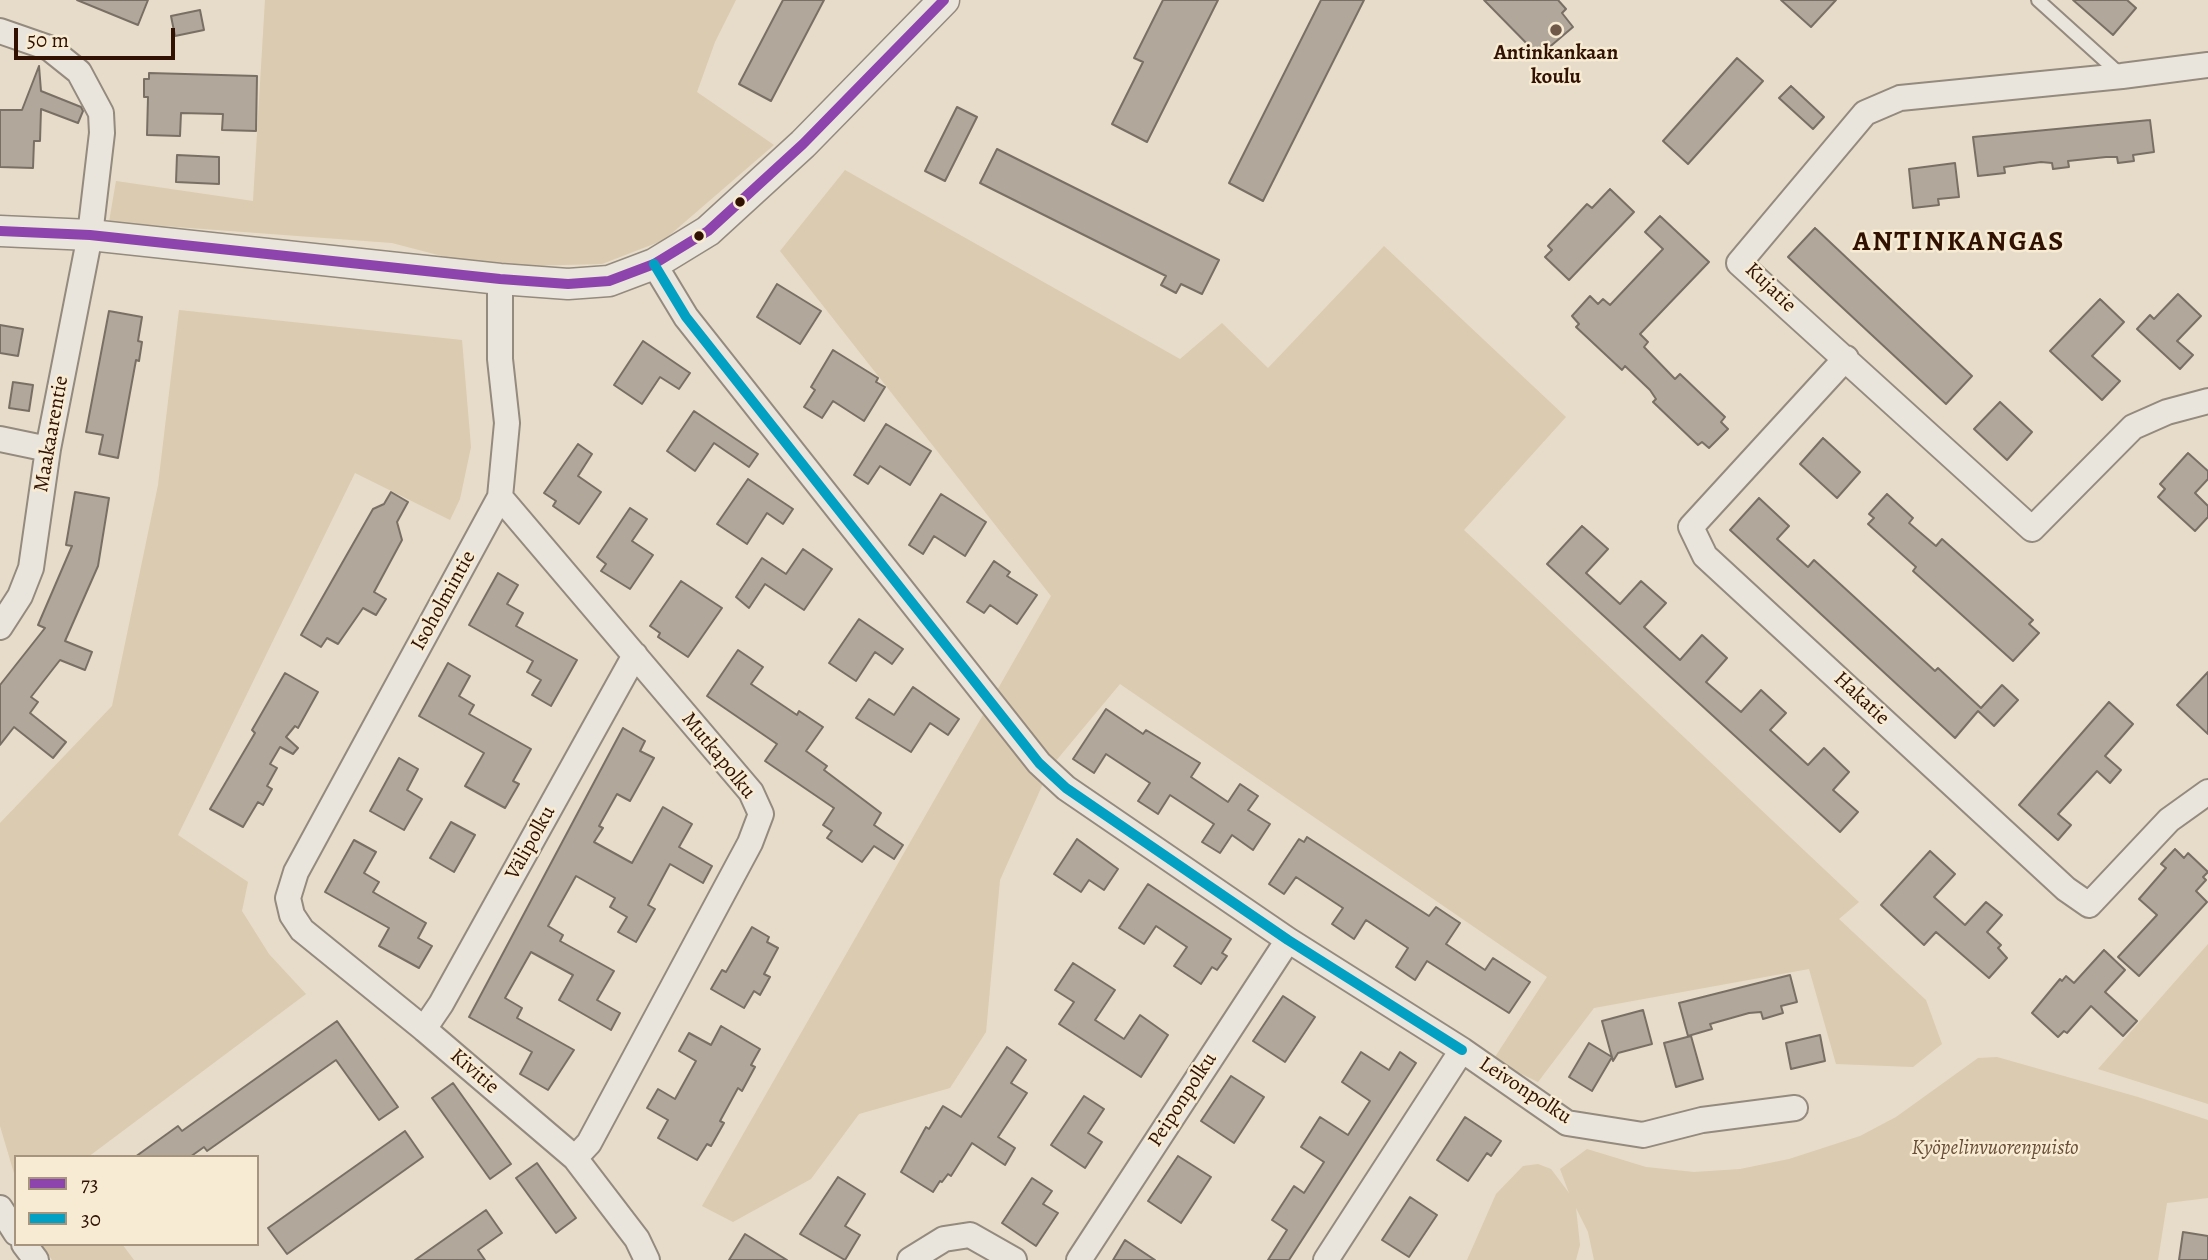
<!DOCTYPE html>
<html>
<head>
<meta charset="utf-8">
<style>
  body { margin:0 }
  #map { position:relative; width:2208px; height:1260px; overflow:hidden; background:#e6dcc9; font-family:Alegreya,serif }
  canvas { display:block }
  .legend { position:absolute; left:14px; top:1155px; width:245px; height:91px; box-sizing:border-box; background:#f7ebd3; border:2px solid #a7947f; margin:0; padding:9px 12px; list-style:none; font-size:21px; color:#301102 }
  .legend li { display:flex; align-items:center; gap:14px; height:35px }
  .legend b { width:35px; border:2px solid #a7947f }
  .scale { position:absolute; left:14px; top:28px; width:161px; height:32px; box-sizing:border-box; border:4px solid #301102; border-top:0; padding-left:9px; font-size:21px; line-height:24px; white-space:nowrap; color:#301102; -webkit-text-stroke:5px #f7ebd3; paint-order:stroke }
</style>
</head>
<body>
<div id="map">
<canvas width="2208" height="1260"></canvas>
<ul class="legend">
<li><b style="height:9px;background:#8e44ad"></b>73</li>
<li><b style="height:9px;background:#02a1c4"></b>30</li>
</ul>
<div class="scale">50 m</div>
</div>
<script>
const g = document.querySelector('canvas').getContext('2d');
g.lineJoin = 'round';
function fillPath(path, color) {
  g.fillStyle = color;
  g.fill(path, 'evenodd');
}
function poly(rows) {
  const path = new Path2D();
  for (const r of rows) {
    path.moveTo(r[0], r[1]);
    for (let i = 2; i < r.length; i += 2) path.lineTo(r[i], r[i + 1]);
  }
  return path;
}
function trace(path, color, width, dash) {
  g.strokeStyle = color;
  g.lineWidth = width;
  g.lineCap = dash ? 'butt' : 'round';
  g.setLineDash(dash || []);
  g.stroke(path);
}
function drawText(font, color, halo, rows, align = 'center') {
  g.font = font + ' Alegreya,serif';
  g.lineWidth = 5;
  g.setLineDash([]);
  g.textBaseline = 'middle';
  g.strokeStyle = halo;
  g.fillStyle = color;
  for (const [text, x, y, turn = 0] of rows) {
    g.save();
    g.translate(x, y);
    g.rotate((+turn || 0) * Math.PI / 180);
    g.textAlign = isNaN(turn) ? turn : align;
    if (halo) g.strokeText(text, 0, 0);
    g.fillText(text, 0, 0);
    g.restore();
  }
}
fillPath(poly([
  [265,0,736,0,715,42,697,92,774,145,664,240,602,264,484,267,392,243,109,222,116,181,253,201],
  [845,170,1180,359,1222,323,1268,368,1384,246,1566,417,1464,530,1859,902,1839,919,1926,1000,1942,1044,1913,1067,1836,1064,1809,969,1594,1008,1538,1082,1493,1060,1547,977,1120,684,1050,768,1000,880,986,1032,950,1088,859,1114,811,1179,733,1222,702,1206,1051,596,780,251],
  [179,310,462,340,471,447,460,499,450,520,355,473,178,835,248,882,242,911,269,954,306,994,88,1157,16,1157,16,1180,0,1126,0,823,112,706,158,485],
  [2208,944,2208,1104,2098,1069],
  [1997,1057,2138,1097,2208,1120,2208,1198,2167,1203,2158,1260,1594,1260,1588,1232,1576,1208,1580,1245,1576,1260,1467,1260,1496,1194,1523,1166,1538,1164,1551,1169,1569,1193,1560,1169,1587,1149,1646,1167,1694,1172,1740,1169,1789,1159,1860,1136,1896,1117,1978,1058],
  [41,1244,122,1244,134,1260,52,1260]
]), '#dbcbb0');
const building = poly([
  [77,0,148,0,138,25,77,0],
  [783,0,824,0,771,101,739,84,783,0],
  [1163,0,1218,0,1147,142,1112,124,1143,62,1134,58,1163,0],
  [1321,0,1364,0,1263,201,1229,183,1321,0],
  [1484,0,1558,0,1566,9,1562,13,1573,27,1539,56,1484,0],
  [1781,0,1836,0,1811,27,1781,0],
  [2073,0,2127,0,2136,8,2113,35,2073,0],
  [200,10,204,30,175,36,171,16,200,10],
  [1737,58,1763,81,1688,164,1663,141,1737,58],
  [39,66,41,91,81,107,83,111,78,123,41,109,40,141,34,141,33,168,0,167,0,110,22,110,39,66],
  [149,73,257,76,256,131,222,130,223,114,181,113,180,136,147,135,148,97,144,97,144,79,149,79,149,73],
  [1791,86,1824,117,1813,129,1779,98,1791,86],
  [957,107,977,117,945,181,925,171,957,107],
  [2150,120,2154,152,2133,155,2134,161,2118,163,2117,157,2106,157,2068,161,2069,167,2053,169,2052,163,2041,162,2004,167,2005,173,1978,176,1973,137,2150,120],
  [997,149,1219,260,1202,294,1181,284,1176,293,1161,285,1166,276,980,183,997,149],
  [177,155,219,157,219,184,176,182,177,155],
  [1955,163,1959,197,1938,199,1939,205,1913,208,1909,169,1955,163],
  [1610,189,1634,212,1569,280,1545,257,1552,250,1548,246,1587,204,1592,208,1610,189],
  [1660,216,1709,262,1640,334,1648,342,1644,347,1675,379,1680,374,1725,417,1721,422,1728,429,1709,448,1702,442,1698,445,1653,402,1656,399,1650,390,1625,366,1622,370,1576,327,1579,324,1572,316,1590,296,1598,304,1603,299,1610,305,1663,249,1645,232,1660,216],
  [1815,228,1972,376,1946,404,1788,257,1815,228],
  [777,284,821,311,800,344,757,317,777,284],
  [2178,294,2201,316,2177,341,2193,355,2180,369,2137,329,2150,315,2154,319,2178,294],
  [2100,299,2124,322,2092,356,2120,381,2102,400,2050,351,2100,299],
  [109,311,142,317,138,341,142,342,139,361,136,360,118,458,99,454,103,435,86,432,109,311],
  [0,325,23,329,18,356,0,353,0,325],
  [643,341,690,373,679,389,660,377,642,404,614,385,643,341],
  [833,350,878,378,876,382,885,387,864,421,833,401,822,418,804,407,815,390,811,387,833,350],
  [13,382,33,385,29,411,9,408,13,382],
  [2000,402,2032,432,2007,460,1974,429,2000,402],
  [694,411,758,454,749,467,714,443,695,471,667,451,694,411],
  [886,424,931,451,910,485,880,466,868,484,854,475,886,424],
  [1823,438,1860,472,1837,498,1800,464,1823,438],
  [578,444,592,454,578,476,601,492,579,524,553,506,556,501,544,493,578,444],
  [2188,453,2208,471,2208,479,2195,493,2208,506,2208,517,2195,531,2158,497,2165,489,2160,484,2188,453],
  [748,479,793,509,783,524,767,513,747,544,717,524,748,479],
  [75,492,109,498,98,566,65,641,92,652,85,670,60,660,31,697,38,702,30,713,66,742,53,758,14,727,0,745,0,685,45,628,38,625,72,546,66,545,75,492],
  [391,492,408,502,397,522,402,540,374,592,386,599,376,615,363,608,338,644,327,638,321,647,301,635,373,509,384,504,391,492],
  [941,494,986,522,965,556,934,536,923,554,909,545,941,494],
  [1887,494,1913,518,1909,523,1936,546,1942,539,2033,620,2029,624,2039,633,2013,661,1913,571,1916,567,1868,524,1874,518,1869,514,1887,494],
  [1759,498,1789,526,1777,539,1808,567,1814,560,1935,671,1938,668,1981,708,2002,685,2018,700,1994,726,1978,711,1955,738,1730,530,1759,498],
  [630,508,647,519,632,541,653,555,630,589,601,571,606,564,597,557,630,508],
  [1582,526,1608,549,1586,573,1620,604,1641,581,1666,603,1644,627,1680,660,1702,635,1727,658,1706,682,1741,712,1761,690,1786,713,1770,730,1808,765,1824,748,1849,772,1833,790,1858,812,1840,832,1547,564,1582,526],
  [803,549,832,569,804,610,765,584,749,608,736,597,762,558,786,574,803,549],
  [994,561,1010,572,1007,576,1037,595,1017,624,990,605,984,613,967,602,994,561],
  [498,573,518,585,507,604,523,613,516,626,577,660,551,706,532,695,541,680,527,672,533,661,469,625,498,573],
  [681,581,722,608,688,657,658,637,660,633,650,626,681,581],
  [859,619,903,649,892,664,875,652,856,681,829,663,859,619],
  [738,650,763,667,751,684,797,715,799,711,823,727,806,751,827,766,824,770,881,813,874,825,903,845,894,859,874,846,862,862,827,838,832,831,823,825,834,808,765,761,777,744,707,696,738,650],
  [448,663,470,676,459,696,474,705,469,714,531,749,513,781,519,784,505,808,465,786,484,753,419,716,448,663],
  [2208,672,2208,734,2177,705,2208,672],
  [285,673,318,692,298,728,295,726,286,737,298,748,293,754,280,747,270,764,277,768,267,786,272,789,263,805,258,802,243,827,210,809,255,733,252,730,285,673],
  [913,687,959,719,948,735,930,723,911,752,856,718,869,699,894,715,913,687],
  [2109,702,2133,724,2105,756,2121,770,2110,783,2097,771,2058,814,2071,825,2058,840,2019,805,2109,702],
  [1106,709,1143,734,1146,730,1200,763,1191,777,1228,802,1240,784,1258,796,1248,810,1270,824,1253,850,1232,835,1220,853,1202,842,1214,824,1170,795,1158,814,1138,801,1150,783,1106,754,1094,773,1073,759,1106,709],
  [623,728,645,741,640,751,654,758,630,801,617,794,599,826,603,828,594,842,632,863,663,807,692,824,679,847,712,866,703,883,670,864,648,905,655,909,636,942,618,932,627,917,610,907,615,898,576,876,548,926,563,935,560,941,614,971,597,1000,620,1013,611,1030,559,1000,573,975,531,952,505,998,522,1008,517,1018,574,1050,548,1090,520,1074,532,1052,469,1017,623,728],
  [399,758,418,769,407,790,422,799,404,830,370,811,399,758],
  [451,822,475,835,454,872,430,858,451,822],
  [1307,837,1429,916,1436,907,1460,923,1446,944,1485,970,1493,958,1530,982,1509,1013,1427,961,1415,980,1396,967,1408,948,1366,920,1354,939,1332,924,1343,908,1296,877,1284,894,1269,884,1299,839,1304,842,1307,837],
  [1077,839,1118,869,1104,890,1089,880,1081,892,1054,874,1077,839],
  [354,840,376,852,364,873,379,882,373,892,426,923,418,938,432,946,419,968,379,946,389,928,325,892,354,840],
  [2175,849,2184,858,2188,853,2208,872,2203,877,2206,880,2196,891,2207,902,2139,976,2118,957,2157,915,2139,899,2166,868,2161,864,2175,849],
  [1930,851,1955,874,1934,897,1965,925,1986,902,2002,915,1987,932,2001,945,1998,948,2007,958,1989,978,1936,932,1924,945,1881,905,1930,851],
  [1148,884,1231,939,1222,953,1227,956,1217,970,1212,967,1201,984,1174,966,1187,947,1156,926,1144,944,1119,928,1148,884],
  [752,927,769,937,767,942,778,948,764,974,770,977,760,995,754,991,744,1008,711,989,722,970,726,972,752,927],
  [2104,950,2125,970,2105,992,2137,1021,2123,1036,2091,1006,2067,1033,2064,1031,2058,1037,2032,1013,2060,979,2062,981,2066,976,2074,983,2104,950],
  [1073,963,1115,990,1095,1020,1124,1039,1140,1015,1168,1035,1141,1077,1059,1024,1074,1002,1055,990,1073,963],
  [1790,975,1797,1002,1781,1006,1783,1013,1763,1019,1761,1012,1749,1013,1710,1024,1712,1029,1688,1036,1679,1003,1790,975],
  [1283,996,1315,1017,1285,1062,1253,1041,1283,996],
  [1643,1010,1652,1044,1618,1053,1613,1061,1602,1021,1643,1010],
  [337,1021,398,1107,379,1120,336,1060,207,1151,204,1147,190,1157,135,1157,178,1126,182,1131,337,1021],
  [721,1026,760,1049,751,1065,755,1067,742,1091,738,1088,720,1121,724,1123,711,1146,707,1144,697,1160,658,1138,668,1120,647,1108,658,1089,675,1099,696,1061,679,1051,689,1033,711,1045,721,1026],
  [1820,1035,1825,1061,1791,1069,1786,1043,1820,1035],
  [1691,1036,1703,1079,1676,1087,1664,1043,1691,1036],
  [1589,1043,1612,1057,1592,1091,1569,1077,1589,1043],
  [1007,1047,1026,1060,1011,1083,1027,1093,998,1137,1015,1148,1005,1165,972,1143,951,1176,948,1174,942,1182,940,1181,933,1192,901,1172,926,1127,929,1129,943,1106,961,1117,1007,1047],
  [1361,1052,1389,1070,1400,1052,1416,1063,1289,1260,1268,1260,1287,1230,1272,1220,1294,1186,1304,1193,1324,1162,1301,1147,1320,1117,1348,1135,1370,1101,1342,1082,1361,1052],
  [1231,1076,1264,1097,1234,1143,1201,1121,1231,1076],
  [453,1083,511,1164,490,1179,432,1098,453,1083],
  [1084,1096,1104,1109,1088,1133,1102,1142,1085,1168,1051,1145,1084,1096],
  [1465,1117,1501,1141,1491,1156,1487,1153,1468,1181,1437,1160,1465,1117],
  [405,1131,423,1157,287,1254,268,1228,405,1131],
  [1178,1156,1211,1177,1181,1223,1148,1201,1178,1156],
  [537,1163,576,1218,556,1233,516,1178,537,1163],
  [838,1177,865,1194,845,1226,860,1235,845,1260,800,1234,838,1177],
  [1032,1178,1052,1191,1043,1204,1058,1213,1036,1246,1002,1223,1032,1178],
  [1410,1197,1437,1215,1409,1257,1382,1240,1410,1197],
  [486,1210,502,1233,478,1250,485,1260,415,1260,486,1210],
  [2183,1232,2208,1236,2208,1260,2179,1260,2183,1232],
  [745,1234,787,1260,729,1260,745,1234],
  [1125,1240,1155,1260,1113,1260,1125,1240]
]);
fillPath(building, '#b1a79a');
trace(building, '#7a6f64', 2);
const service = poly([
  [2038,0,2122,76]
]);
const minor = poly([
  [0,31,49,48,79,72,101,113,102,133,90,235,48,449,31,568,20,596,0,627],
  [2208,65,2122,76,1900,98,1865,113,1739,263,2032,529,2133,427,2167,412,2208,401],
  [654,264,686,317,1039,763,1066,788,1288,940,1462,1050],
  [500,279,500,359,507,423,500,497,296,872,288,898,292,915,302,930,424,1029,575,1158,637,1239,647,1260],
  [1846,358,1691,527,1705,556,2066,889,2089,905,2169,820,2208,792],
  [0,439,48,449],
  [500,497,751,792,761,814,750,843,589,1143,575,1158],
  [424,1029,441,1004,635,655],
  [0,1208,16,1233],
  [24,1244,36,1260],
  [910,1260,944,1239,970,1235,1014,1260],
  [1079,1260,1288,940],
  [1326,1260,1462,1050,1567,1123,1643,1135,1702,1120,1795,1108]
]);
const tertiary = poly([
  [0,231,90,235,500,279,568,284,609,281,654,264,708,231,803,144,944,0]
]);
trace(service, '#948a7e', 16);
trace(minor, '#948a7e', 28);
trace(tertiary, '#948a7e', 33);
trace(service, '#eae5dc', 12);
trace(minor, '#eae5dc', 24);
trace(tertiary, '#eae5dc', 30);
trace(poly([
  [0,231,90,235,500,279,568,284,609,281,654,264,708,231,803,144,944,0]
]), '#8e44ad', 10);
trace(poly([
  [654,264,686,317,1039,763,1066,788,1288,940,1462,1050]
]), '#02a1c4', 10);
for (const [x, y, r, color] of [
  [1556,30,7,"#705848"],
  [740,202,6,"#301102"],
  [699,236,6,"#301102"]
]) {
  const dot = new Path2D();
  dot.arc(x, y, r, 0, 2 * Math.PI);
  g.fillStyle = color;
  g.fill(dot);
  trace(dot, '#f7ebd3', 2.5);
}
drawText('bold 21px', '#301102', '#f7ebd3', [
  ["Antinkankaan",1556,54],
  ["koulu",1556,78]
]);
drawText('21px', '#301102', '#f7ebd3', [
  ["Kujatie",1770,288,44],
  ["Maakaarentie",52,434,-80],
  ["Isoholmintie",444,601,-61],
  ["Hakatie",1861,699,43],
  ["Mutkapolku",718,756,51],
  ["Välipolku",531,843,-61],
  ["Kivitie",474,1072,41],
  ["Leivonpolku",1525,1091,33],
  ["Peiponpolku",1183,1100,-57]
]);
drawText('italic 21px', '#694d38', '#f7ebd3', [
  ["Kyöpelinvuorenpuisto",1995,1149]
]);
g.letterSpacing = '2px';
drawText('bold 28px', '#301102', '#f7ebd3', [
  ["ANTINKANGAS",1959,243]
]);
g.letterSpacing = '0px';
</script>
</body>
</html>
